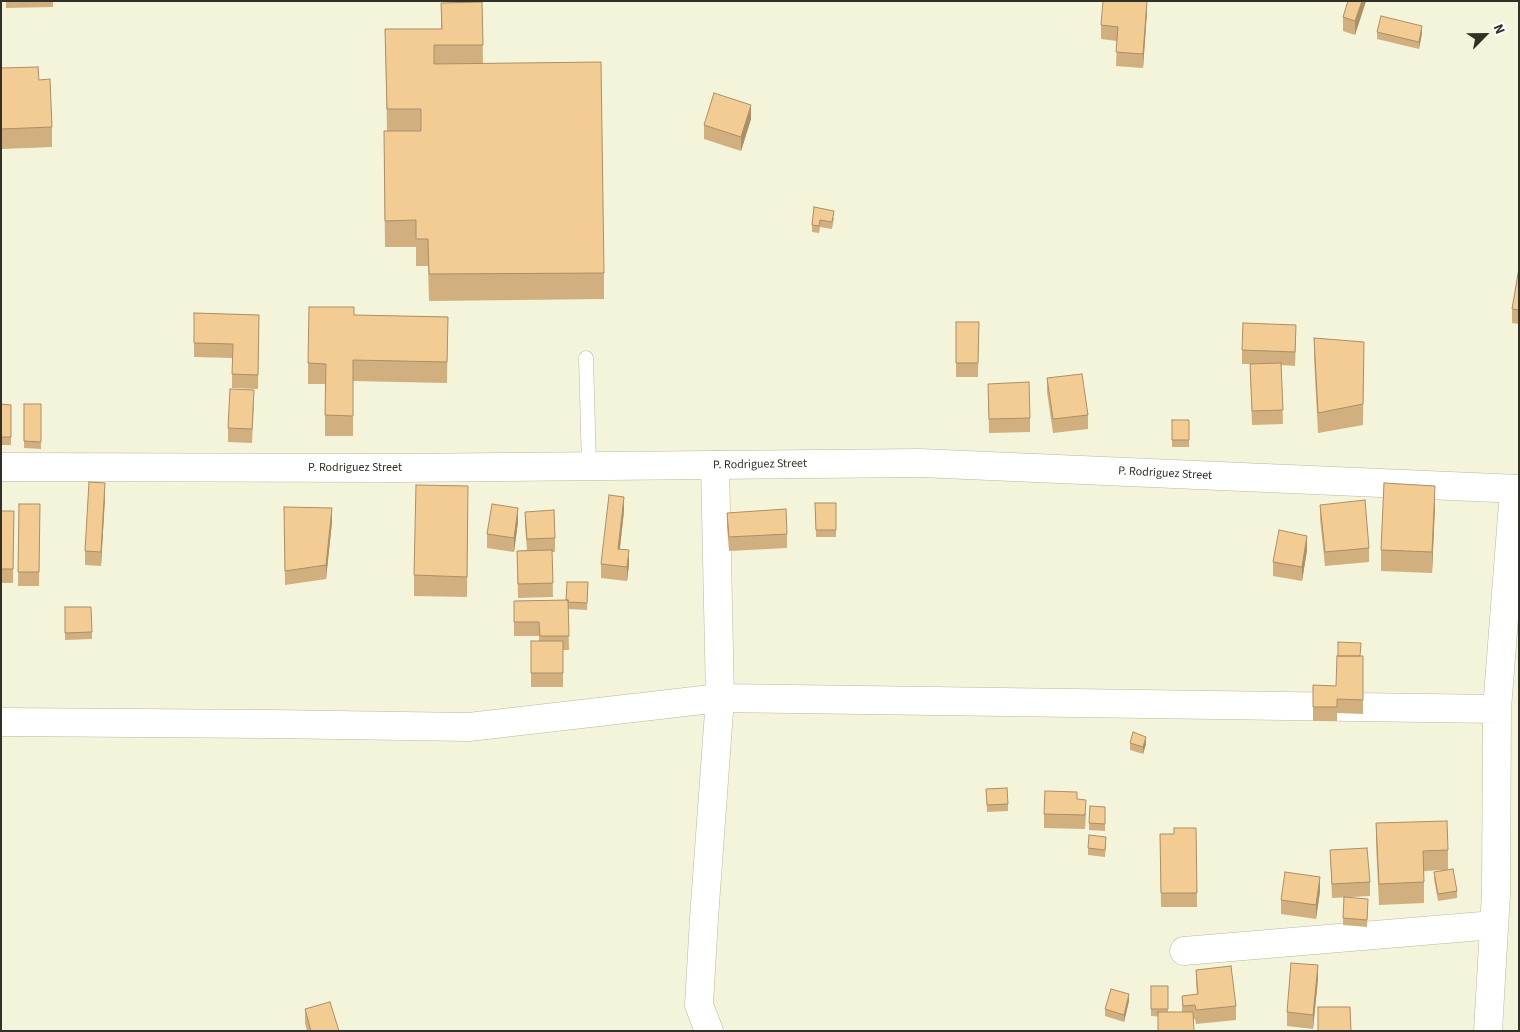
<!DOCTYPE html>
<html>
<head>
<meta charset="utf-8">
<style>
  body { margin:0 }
  #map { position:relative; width:1520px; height:1032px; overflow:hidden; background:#f4f4da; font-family:"Source Sans 3",sans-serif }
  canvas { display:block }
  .frame { position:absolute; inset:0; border:2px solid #313127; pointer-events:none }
  .north { position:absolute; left:1460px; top:10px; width:50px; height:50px; -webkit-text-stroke:4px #fff; paint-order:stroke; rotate:67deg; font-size:14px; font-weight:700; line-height:20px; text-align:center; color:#313127 }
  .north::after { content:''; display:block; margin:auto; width:18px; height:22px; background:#313127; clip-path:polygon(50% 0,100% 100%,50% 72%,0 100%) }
</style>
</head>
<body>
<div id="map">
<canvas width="1520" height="1032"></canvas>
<div class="frame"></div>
<div class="north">N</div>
</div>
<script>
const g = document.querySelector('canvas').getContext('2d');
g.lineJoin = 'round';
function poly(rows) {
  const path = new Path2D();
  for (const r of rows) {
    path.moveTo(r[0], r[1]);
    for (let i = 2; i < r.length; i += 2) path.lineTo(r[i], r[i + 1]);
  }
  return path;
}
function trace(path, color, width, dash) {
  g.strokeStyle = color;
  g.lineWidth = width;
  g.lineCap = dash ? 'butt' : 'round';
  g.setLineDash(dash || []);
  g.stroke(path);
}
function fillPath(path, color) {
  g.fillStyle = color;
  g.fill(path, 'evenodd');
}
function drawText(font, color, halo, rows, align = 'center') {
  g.font = font + ' "Source Sans 3",sans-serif';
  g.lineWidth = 4.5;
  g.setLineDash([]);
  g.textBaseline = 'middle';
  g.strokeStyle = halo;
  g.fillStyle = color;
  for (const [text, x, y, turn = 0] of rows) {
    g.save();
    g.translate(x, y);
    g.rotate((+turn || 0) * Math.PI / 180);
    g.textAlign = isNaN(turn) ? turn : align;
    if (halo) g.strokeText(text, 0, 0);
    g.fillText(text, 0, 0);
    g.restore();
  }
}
const lane = poly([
  [586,358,589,466]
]);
const street = poly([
  [1,722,270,724,469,727,720,698,1497,709],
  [1184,951,1494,925],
  [709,1031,699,1005,704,918,720,698,715,465],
  [1488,1031,1496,894,1497,709,1514,490]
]);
const secondary = poly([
  [1,467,401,468,920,463,1519,489]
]);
trace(lane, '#b9b89f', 15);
trace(street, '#b9b89f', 29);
trace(secondary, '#b9b89f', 29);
trace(lane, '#fff', 14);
trace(street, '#fff', 28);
trace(secondary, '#fff', 28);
fillPath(poly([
  [6,1,53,1,53,7,6,8],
  [1348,1,1366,1,1355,35,1343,31,1343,17],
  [482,2,483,64,604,273,604,299,429,301,428,266,416,266,416,247,385,247,384,158,387,131,385,29,441,29,441,3],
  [1147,12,1143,68,1116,66,1117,41,1101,39,1101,25],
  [1377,32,1422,33,1419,49,1377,39],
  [1,68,39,80,52,127,52,147,1,149],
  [751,119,741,151,704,139,704,125],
  [814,207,834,218,832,229,820,227,819,233,812,232,812,225],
  [1519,268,1519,324,1512,323,1512,309],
  [194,313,259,315,258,389,232,388,232,358,194,357],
  [354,315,448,317,447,383,353,381,353,436,325,436,325,384,308,384,308,363],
  [956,322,979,322,978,377,956,377],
  [1314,338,1364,342,1363,425,1318,433,1314,358],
  [1296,339,1295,366,1281,365,1283,424,1252,425,1250,364,1242,364,1242,350],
  [1047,378,1088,415,1088,429,1053,433,1047,392],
  [988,384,1030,418,1030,432,989,433],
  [1,404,11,405,11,445,1,445],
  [24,404,41,404,41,449,24,448],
  [254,404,252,443,228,442,228,428],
  [1172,420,1189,440,1189,447,1172,447],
  [105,497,101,566,85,565,85,551],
  [815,503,836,503,836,537,816,537],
  [19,504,40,504,39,586,18,586],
  [1320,505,1369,548,1369,562,1325,566,1320,519],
  [1435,506,1432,573,1381,571,1381,550],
  [284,507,332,522,326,579,285,585],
  [468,507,467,597,414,596,414,575],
  [1,511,14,511,13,583,1,583],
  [624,511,620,549,629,564,627,581,601,578,601,564],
  [525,512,555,538,555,552,552,552,553,597,518,598,517,551,527,550,525,526],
  [727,513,787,534,787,548,729,551,727,527],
  [518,522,514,552,487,548,487,534],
  [1307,550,1302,581,1273,576,1273,562],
  [588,582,587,610,568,609,569,650,563,650,563,687,531,687,531,641,539,641,539,636,514,636,514,601,566,600],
  [65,607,92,632,92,639,65,640],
  [1360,656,1363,656,1363,714,1337,713,1337,721,1313,721,1313,685,1336,686],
  [1130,743,1146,744,1143,754,1130,750],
  [986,789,1008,804,1008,811,987,812],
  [1077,799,1086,814,1085,829,1044,828,1044,814],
  [1105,807,1105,831,1089,830,1089,823],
  [1376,823,1448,850,1448,870,1457,891,1457,898,1438,901,1434,879,1434,872,1445,870,1424,871,1424,903,1379,905,1376,844],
  [1196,828,1197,907,1161,907,1160,834,1174,834],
  [1106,844,1105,857,1088,855,1088,848],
  [1330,850,1370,882,1370,896,1332,898],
  [1320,891,1316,919,1281,914,1281,900],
  [1368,906,1367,927,1343,925,1343,918],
  [1196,970,1236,1006,1236,1020,1196,1024,1195,1019,1151,1016,1151,986,1168,986,1168,1012,1182,1012,1182,996,1197,994,1196,984],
  [1318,979,1313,1029,1287,1026,1287,1012],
  [1129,1001,1124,1022,1105,1016,1105,1009],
  [305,1009,339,1031,307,1031,305,1023]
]), '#d1af7e');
fillPath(poly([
  [1147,1,1147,12,1143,68,1143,54],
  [1362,1,1366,1,1355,35,1355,21],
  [1422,26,1422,33,1419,49,1419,42],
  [751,105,751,119,741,151,741,137],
  [105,483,105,497,101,566,101,552],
  [1435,486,1435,506,1432,573,1432,552],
  [624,497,624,511,618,563,618,549],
  [332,508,332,522,326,579,326,565],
  [518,508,518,522,514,552,514,538],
  [1307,536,1307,550,1302,581,1302,567],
  [629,550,629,564,627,581,627,567],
  [1146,737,1146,744,1143,754,1143,747],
  [1320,877,1320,891,1316,919,1316,905],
  [1318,965,1318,979,1313,1029,1313,1015],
  [1129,994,1129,1001,1124,1022,1124,1015]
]), '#aa8f67');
const building = poly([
  [1103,1,1147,1,1143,54,1116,52,1118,27,1101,25,1103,1],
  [1348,1,1362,1,1355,21,1343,17,1348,1],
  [482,2,483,45,434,45,434,64,601,62,604,273,429,274,428,239,416,239,416,220,385,221,384,131,421,131,421,109,387,109,385,29,442,29,441,3,482,2],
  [1381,16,1422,26,1419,42,1377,32,1381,16],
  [38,67,39,80,50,79,52,127,1,129,1,68,38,67],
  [714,93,751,105,741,137,704,125,714,93],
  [814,207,834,211,832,222,820,220,819,226,812,225,814,207],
  [1519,268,1519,310,1512,309,1519,268],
  [309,307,354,307,354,315,448,317,447,362,353,360,353,416,325,415,326,364,308,363,309,307],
  [194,313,259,315,258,375,232,374,233,344,194,343,194,313],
  [956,322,979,322,978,363,956,363,956,322],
  [1243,323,1296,325,1295,352,1242,350,1243,323],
  [1314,338,1364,342,1363,404,1318,413,1314,338],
  [1281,363,1283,410,1252,411,1250,364,1281,363],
  [1082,374,1088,415,1053,419,1047,378,1082,374],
  [1029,382,1030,418,989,419,988,384,1029,382],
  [230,389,254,390,252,429,228,428,230,389],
  [1,404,11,405,11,437,1,437,1,404],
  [24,404,41,404,41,442,24,441,24,404],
  [1172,420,1189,420,1189,440,1172,440,1172,420],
  [89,482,105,483,101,552,85,551,89,482],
  [1384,483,1435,486,1432,552,1381,550,1384,483],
  [416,485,468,486,467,577,414,575,416,485],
  [609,495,624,497,618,549,629,550,627,567,601,564,609,495],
  [1365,500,1369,548,1325,552,1320,505,1365,500],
  [815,503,836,503,836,530,816,530,815,503],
  [19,504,40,504,39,572,18,572,19,504],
  [492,504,518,508,514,538,487,534,492,504],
  [284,507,332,508,326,565,285,571,284,507],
  [786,509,787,534,729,537,727,513,786,509],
  [554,510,555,538,527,539,525,512,554,510],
  [1,511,14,511,13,569,1,569,1,511],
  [1279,530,1307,536,1302,567,1273,562,1279,530],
  [552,550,553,583,518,584,517,551,552,550],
  [567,582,588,582,587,603,568,602,568,600,566,600,567,582],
  [568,600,569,636,540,636,539,622,514,622,514,601,568,600],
  [65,607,91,607,92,632,65,633,65,607],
  [531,641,563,641,563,673,531,673,531,641],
  [1338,642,1361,643,1360,656,1338,656,1338,642],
  [1337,656,1363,656,1363,700,1337,699,1337,707,1313,707,1313,685,1336,686,1337,656],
  [1133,732,1146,737,1143,747,1130,743,1133,732],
  [1007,788,1008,804,987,805,986,789,1007,788],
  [1045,791,1077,792,1077,799,1086,800,1085,815,1044,814,1045,791],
  [1090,806,1105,807,1105,824,1089,823,1090,806],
  [1447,821,1448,850,1423,851,1424,882,1379,884,1376,823,1447,821],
  [1174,828,1196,828,1197,893,1161,893,1160,834,1174,834,1174,828],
  [1089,835,1106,837,1105,850,1088,848,1089,835],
  [1367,848,1370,882,1332,884,1330,850,1367,848],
  [1453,869,1457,891,1438,894,1434,872,1453,869],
  [1285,872,1320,877,1316,905,1281,900,1285,872],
  [1344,897,1368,899,1367,920,1343,918,1344,897],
  [1291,963,1318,965,1313,1015,1287,1012,1291,963],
  [1231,966,1236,1006,1196,1010,1195,1005,1183,1006,1182,996,1198,994,1196,970,1231,966],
  [1151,986,1168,986,1168,1009,1151,1009,1151,986],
  [1111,989,1129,994,1124,1015,1105,1009,1111,989],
  [330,1002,339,1031,311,1031,305,1009,330,1002],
  [1318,1007,1350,1007,1351,1031,1318,1031,1318,1007],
  [1158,1012,1193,1012,1194,1031,1158,1031,1158,1012]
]);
fillPath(building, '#f3cc93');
trace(building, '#aa8f67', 1);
drawText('12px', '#313127', '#fff', [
  ["P. Rodriguez Street",760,465,-1],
  ["P. Rodriguez Street",355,468],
  ["P. Rodriguez Street",1165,474,3]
]);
</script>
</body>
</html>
